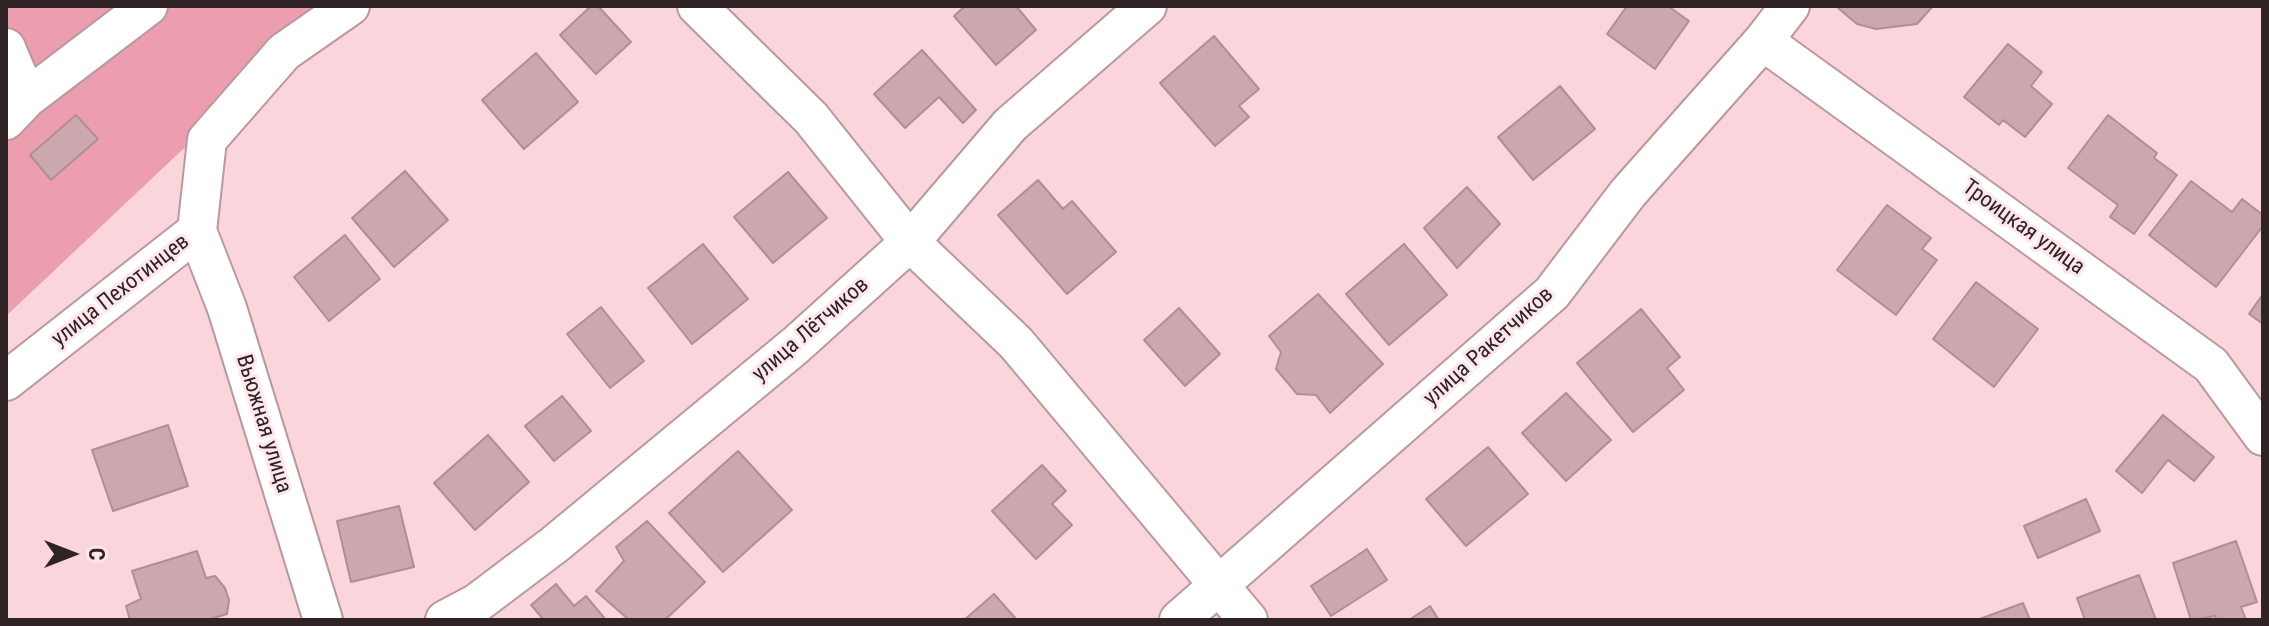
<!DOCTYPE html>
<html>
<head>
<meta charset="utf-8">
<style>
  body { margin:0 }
  #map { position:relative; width:2269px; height:626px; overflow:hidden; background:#fad6dc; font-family:"Roboto Condensed",sans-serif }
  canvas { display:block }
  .frame { position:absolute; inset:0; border:8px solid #302325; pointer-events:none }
  .north { position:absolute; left:32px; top:514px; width:80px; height:80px; -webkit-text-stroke:6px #fde7eb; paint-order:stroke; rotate:90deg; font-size:22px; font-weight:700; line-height:32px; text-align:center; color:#302325 }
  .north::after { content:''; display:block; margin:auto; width:28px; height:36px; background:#302325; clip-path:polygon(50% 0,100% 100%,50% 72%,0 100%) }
</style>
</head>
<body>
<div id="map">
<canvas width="2269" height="626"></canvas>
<div class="frame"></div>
<div class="north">С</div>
</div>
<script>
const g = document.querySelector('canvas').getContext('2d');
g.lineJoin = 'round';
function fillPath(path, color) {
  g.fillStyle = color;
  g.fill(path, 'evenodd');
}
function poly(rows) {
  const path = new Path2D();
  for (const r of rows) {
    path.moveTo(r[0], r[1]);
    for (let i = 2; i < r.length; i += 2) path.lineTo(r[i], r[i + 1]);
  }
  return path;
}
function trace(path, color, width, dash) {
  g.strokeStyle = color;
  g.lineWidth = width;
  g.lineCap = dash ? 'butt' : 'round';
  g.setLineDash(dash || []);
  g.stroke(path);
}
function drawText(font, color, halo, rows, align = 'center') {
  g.font = font + ' "Roboto Condensed",sans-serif';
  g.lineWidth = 6;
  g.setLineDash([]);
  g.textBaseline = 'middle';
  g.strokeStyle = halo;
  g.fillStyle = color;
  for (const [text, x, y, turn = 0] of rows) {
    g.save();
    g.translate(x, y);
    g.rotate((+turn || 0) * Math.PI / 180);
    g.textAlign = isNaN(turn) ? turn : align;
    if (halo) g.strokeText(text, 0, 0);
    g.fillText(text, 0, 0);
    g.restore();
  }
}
fillPath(poly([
  [6,6,324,6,215,119,6,316]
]), '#ec9eae');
const building = poly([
  [591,6,598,6,631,42,596,74,560,35,591,6],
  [965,6,1016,6,1036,30,996,65,954,16,965,6],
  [1627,6,1668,6,1689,21,1655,69,1607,34,1627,6],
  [1840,6,1933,6,1917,24,1876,29,1857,24,1838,8,1840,6],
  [1214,36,1259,89,1239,106,1249,117,1215,146,1160,83,1214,36],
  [2008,44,2042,72,2031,86,2052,104,2025,137,2003,120,1999,125,1964,97,2008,44],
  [922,50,976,110,963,123,939,97,905,128,874,94,922,50],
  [536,53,578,102,524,149,482,100,536,53],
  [1560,86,1595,129,1533,180,1498,137,1560,86],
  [76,115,98,139,51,180,30,155,76,115],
  [2108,115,2157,153,2154,158,2177,175,2134,234,2110,217,2118,205,2068,168,2108,115],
  [405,171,448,220,394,267,352,218,405,171],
  [788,172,827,218,773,263,734,217,788,172],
  [1038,180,1063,209,1072,201,1116,252,1067,294,998,215,1038,180],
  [2191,181,2232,212,2242,199,2263,215,2263,226,2216,287,2149,235,2191,181],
  [1467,187,1500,224,1457,268,1424,228,1467,187],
  [1887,205,1931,238,1922,249,1937,260,1896,315,1837,270,1887,205],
  [345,235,380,279,329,321,294,277,345,235],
  [703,244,748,299,692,344,648,288,703,244],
  [1404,244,1447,295,1389,345,1346,294,1404,244],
  [1976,282,2038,329,1994,387,1933,339,1976,282],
  [1318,294,1383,364,1330,413,1316,395,1297,394,1276,369,1281,352,1269,336,1318,294],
  [2263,294,2263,324,2249,314,2263,294],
  [601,307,644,361,610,388,567,334,601,307],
  [1179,308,1220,354,1185,386,1144,340,1179,308],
  [1641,309,1680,357,1667,368,1684,390,1633,432,1577,363,1641,309],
  [1566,393,1611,440,1566,481,1522,433,1566,393],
  [562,396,591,431,554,461,525,426,562,396],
  [2163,415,2214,457,2194,481,2168,460,2142,493,2116,471,2163,415],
  [168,425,188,486,113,511,92,450,168,425],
  [488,435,529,482,475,530,434,483,488,435],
  [1488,447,1528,494,1466,546,1426,499,1488,447],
  [738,451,792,510,723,572,669,513,738,451],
  [1042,465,1066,491,1052,504,1072,525,1036,559,992,511,1042,465],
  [2086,499,2100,531,2038,558,2024,526,2086,499],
  [399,506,414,567,351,582,337,521,399,506],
  [647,521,705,582,665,620,629,620,596,591,624,561,616,547,647,521],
  [2236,541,2257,602,2241,607,2246,620,2216,620,2215,616,2191,620,2173,563,2236,541],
  [1367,549,1387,580,1331,616,1311,586,1367,549],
  [197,551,206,578,215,576,225,588,229,600,227,614,207,620,130,620,126,606,141,599,132,571,197,551],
  [2139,575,2156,620,2085,620,2077,598,2139,575],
  [556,584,574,606,586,596,606,620,544,620,531,605,556,584],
  [994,594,1017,620,964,620,994,594],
  [2023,603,2030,620,1977,620,2023,603],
  [1430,606,1439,620,1409,620,1430,606]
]);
fillPath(building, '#caa8ae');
trace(building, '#af8e94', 2);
const street = poly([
  [697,6,811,118,910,242,1016,343,1248,620],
  [1763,41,2211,365,2263,436],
  [6,48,27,98],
  [6,120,27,98,148,6],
  [197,231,227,308,323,620],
  [6,381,197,231,207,140,284,52,350,6],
  [445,620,477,603,554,545,796,345,910,242,1010,125,1147,6],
  [1179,620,1552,293,1628,193,1763,41,1790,6]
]);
trace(street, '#ba989e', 42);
trace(street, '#fff', 38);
drawText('22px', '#302325', '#fde7eb', [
  ["Троицкая улица",2023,228,36],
  ["улица Пехотинцев",121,291,-38],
  ["улица Лётчиков",811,330,-41],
  ["улица Ракетчиков",1489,347,-42],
  ["Вьюжная улица",263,424,73]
]);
</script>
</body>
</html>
